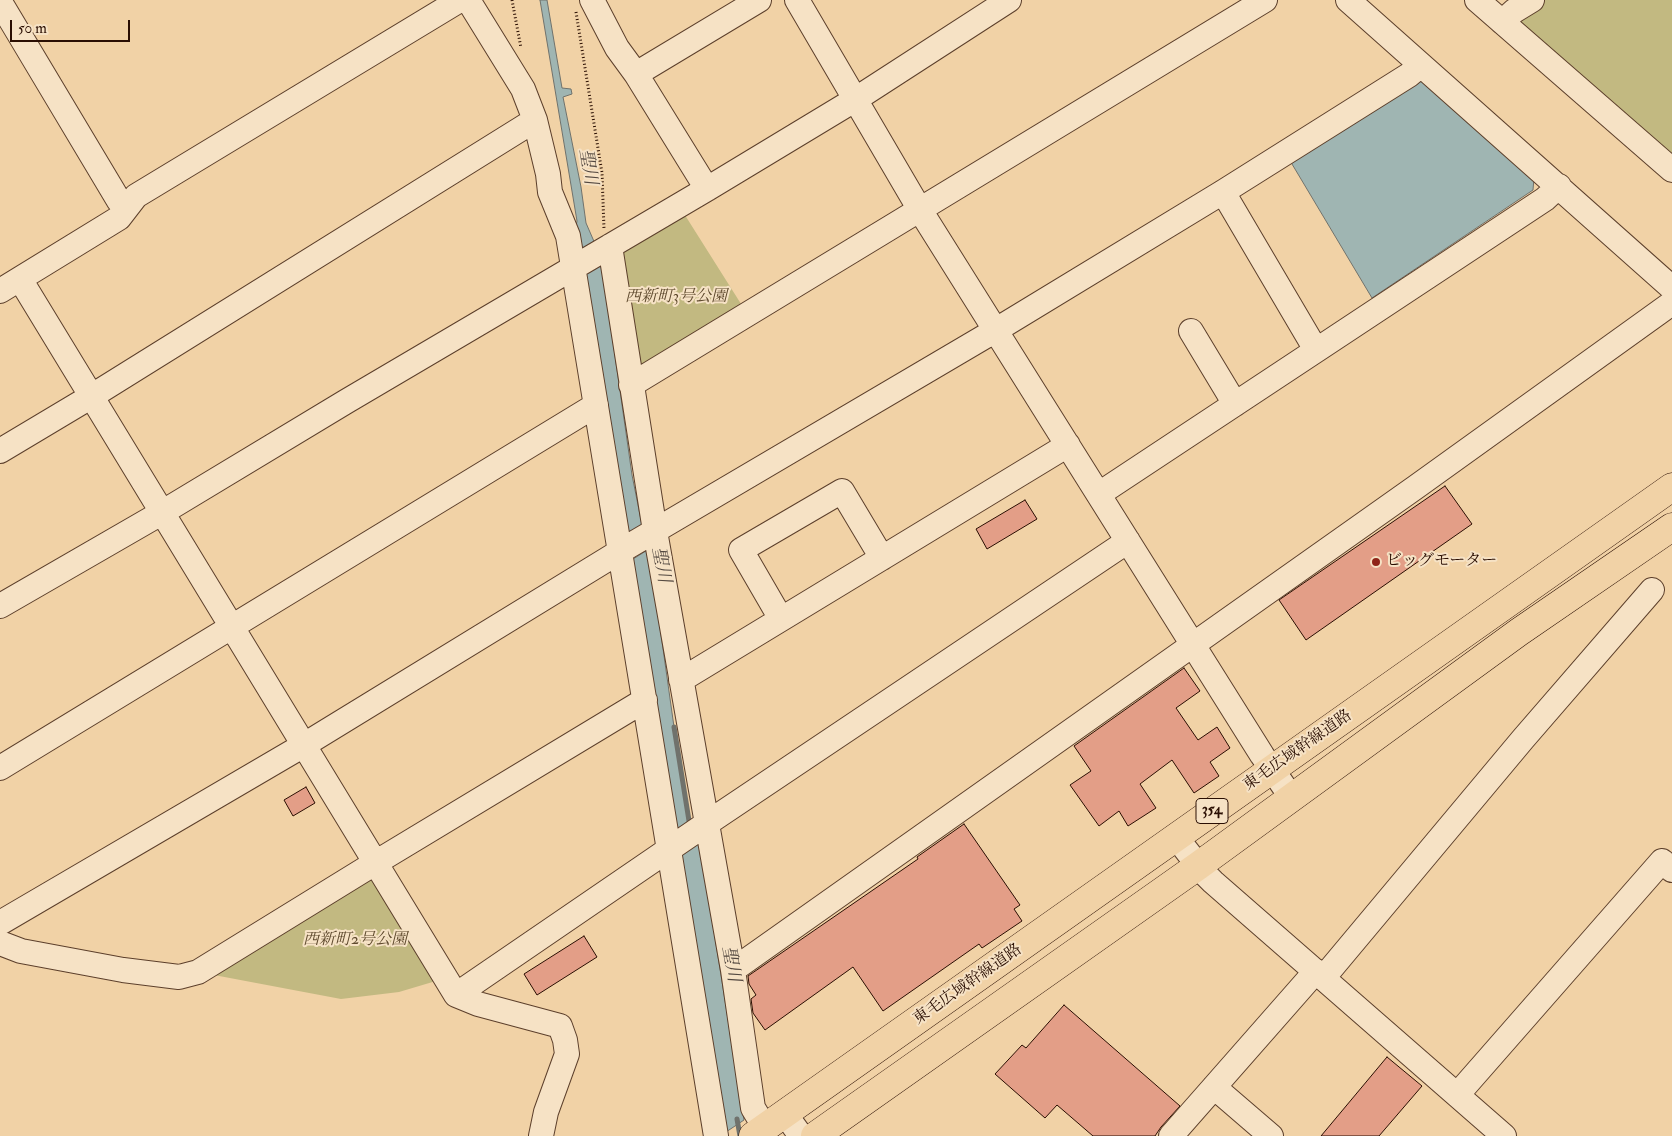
<!DOCTYPE html>
<html>
<head>
<meta charset="utf-8">
<style>
  body { margin:0 }
  #map { position:relative; width:1672px; height:1136px; overflow:hidden; background:#f1d2a6; font-family:"IM FELL Double Pica",serif }
  canvas { display:block }
  .scale { position:absolute; left:10px; top:20px; width:120px; height:22px; box-sizing:border-box; border:2px solid #2a0e02; border-top:0; padding-left:6px; font-size:15px; line-height:18px; white-space:nowrap; color:#2a0e02; -webkit-text-stroke:4px #f6e2c5; paint-order:stroke }
</style>
</head>
<body>
<div id="map">
<canvas width="1672" height="1136"></canvas>
<div class="scale">50 m</div>
</div>
<script>
const g = document.querySelector('canvas').getContext('2d');
g.lineJoin = 'round';
function fillPath(path, color) {
  g.fillStyle = color;
  g.fill(path, 'evenodd');
}
function poly(rows) {
  const path = new Path2D();
  for (const r of rows) {
    path.moveTo(r[0], r[1]);
    for (let i = 2; i < r.length; i += 2) path.lineTo(r[i], r[i + 1]);
  }
  return path;
}
function trace(path, color, width, dash) {
  g.strokeStyle = color;
  g.lineWidth = width;
  g.lineCap = dash ? 'butt' : 'round';
  g.setLineDash(dash || []);
  g.stroke(path);
}
function drawText(font, color, halo, rows, align = 'center') {
  g.font = font + ' "IM FELL Double Pica","Noto Serif JP",serif';
  g.lineWidth = 4;
  g.setLineDash([]);
  g.textBaseline = 'middle';
  g.strokeStyle = halo;
  g.fillStyle = color;
  for (const [text, x, y, turn = 0] of rows) {
    g.save();
    g.translate(x, y);
    g.rotate((+turn || 0) * Math.PI / 180);
    g.textAlign = isNaN(turn) ? turn : align;
    if (halo) g.strokeText(text, 0, 0);
    g.fillText(text, 0, 0);
    g.restore();
  }
}
fillPath(poly([
  [1543,0,1672,0,1672,157,1519,23,1520,14],
  [683,212,748,315,637,382,617,252],
  [375,863,446,978,399,992,341,999,198,972]
]), '#c2b981');
const water = poly([
  [540,0,547,0,562,88,571,89,572,94,563,97,581,187,586,223,596,246,574,259,574,237,577,221,540,0],
  [1417,81,1423,81,1534,178,1533,190,1372,298,1289,159,1417,81],
  [602,264,632,475,643,530,623,542,579,278,602,264],
  [649,549,675,734,690,826,674,837,630,561,649,549],
  [700,843,744,1120,726,1132,678,856,700,843]
]);
fillPath(water, '#9fb5b2');
trace(water, '#70726c', 1);
trace(poly([
  [674,727,690,827],
  [737,1119,740,1136]
]), '#70726c', 5);
const building = poly([
  [1445,486,1472,524,1306,640,1279,600,1445,486],
  [1025,500,1037,519,987,549,976,529,1025,500],
  [1184,668,1200,691,1176,708,1198,740,1217,727,1230,748,1210,762,1219,776,1194,793,1172,760,1140,784,1156,808,1128,826,1119,811,1099,826,1070,785,1091,771,1074,746,1184,668],
  [306,787,315,803,293,816,284,800,306,787],
  [964,824,1020,905,1014,909,1022,921,982,948,979,944,883,1011,853,967,765,1030,753,1013,751,999,756,995,749,984,748,976,918,859,917,857,964,824],
  [584,936,597,957,537,995,524,974,584,936],
  [1064,1005,1180,1106,1161,1127,1155,1136,1093,1136,1057,1105,1045,1118,995,1074,1022,1045,1026,1048,1064,1005],
  [1387,1057,1422,1086,1379,1136,1321,1136,1387,1057]
]);
fillPath(building, '#e39e87');
trace(building, '#2a0e02', 1);
const minor = poly([
  [468,0,523,89,535,120,548,174,550,192,568,236,716,1136],
  [592,0,617,48,636,74,707,189],
  [797,0,920,210,1262,755,1292,798],
  [1348,0,1672,288],
  [1477,0,1672,170],
  [0,2,119,201,127,206],
  [1502,22,1514,11,1532,0],
  [636,74,759,0],
  [1223,192,1316,350],
  [610,246,655,531,733,970,753,1108,765,1128],
  [20,279,456,995,478,1004,560,1026,565,1040,567,1054,546,1112,541,1136],
  [0,291,119,218,136,196,460,0],
  [1191,331,1235,404],
  [631,385,1265,0],
  [0,451,92,396,535,120],
  [1099,494,1545,199,1559,186],
  [0,606,163,512,347,401,707,189,856,99,1009,0],
  [781,619,741,550,842,491,882,558],
  [681,680,1068,445],
  [0,768,596,405],
  [1176,837,1204,873,1213,882,1504,1136],
  [0,923,304,745,624,549,996,330,1223,192,1409,75,1421,65],
  [0,943,21,951,123,970,179,977,198,972,375,863,645,700],
  [733,970,1416,487,1672,303],
  [1324,977,1523,739,1652,590],
  [456,995,706,824,1128,541],
  [1214,1087,1271,1136],
  [1457,1095,1662,861,1672,870],
  [785,1114,801,1136],
  [1171,1136,1316,971]
]);
const highway = poly([
  [753,1136,1672,487],
  [815,1136,1198,866,1519,632,1672,527]
]);
trace(minor, '#5c3f2b', 26);
trace(highway, '#2a0e02', 29);
trace(poly([
  [512,0,521,48],
  [576,12,602,173,604,229]
]), '#2a0e02', 3, [1, 2.5]);
trace(minor, '#f6e2c5', 24);
trace(highway, '#f1d2a6', 28);
for (const [x, y, r, color] of [
  [1376,562,5,"#8f2418"]
]) {
  const dot = new Path2D();
  dot.arc(x, y, r, 0, 2 * Math.PI);
  g.fillStyle = color;
  g.fill(dot);
  trace(dot, '#f6e2c5', 2);
}
for (const [x, y, w] of [
  [1212,811,32]
]) {
  const box = new Path2D();
  box.roundRect(x - w / 2, y - 12.5, w, 25, 4);
  g.fillStyle = '#f6e2c5';
  g.fill(box);
  trace(box, '#2a0e02', 1);
}
drawText('bold 15px', '#2a0e02', null, [
  ["354",1212,811]
]);
drawText('italic 16px', '#5f4a2e', '#f6e2c5', [
  ["西新町3号公園",676,298],
  ["西新町2号公園",355,941]
]);
drawText('16px', '#2a0e02', '#f6e2c5', [
  ["ビッグモーター",1386,562]
], 'left');
drawText('16px', '#2a0e02', '#f6e2c5', [
  ["東毛広域幹線道路",1298,751,-35],
  ["東毛広域幹線道路",968,985,-35]
]);
drawText('italic 18px', '#534840', '#f6e2c5', [
  ["聖川",587,167,81],
  ["聖川",660,565,79],
  ["聖川",730,964,80]
]);
</script>
</body>
</html>
